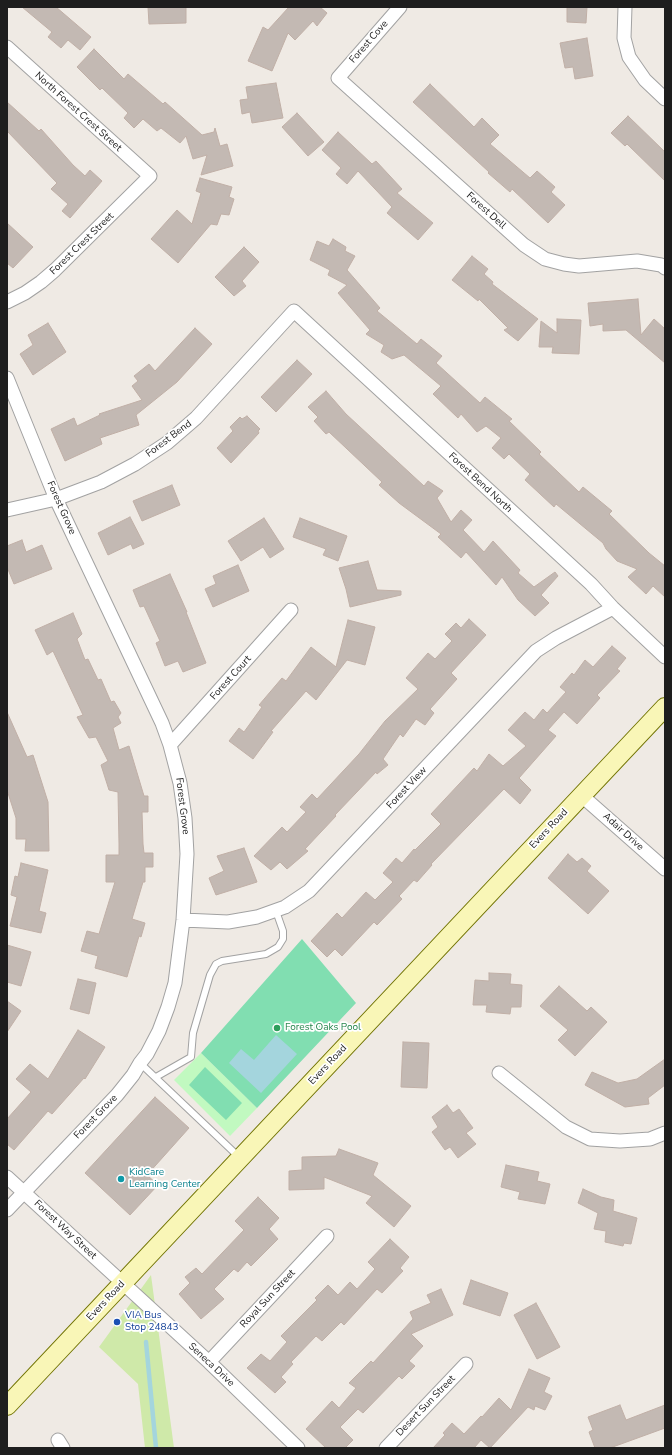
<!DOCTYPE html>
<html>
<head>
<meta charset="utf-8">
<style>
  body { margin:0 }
  #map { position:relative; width:672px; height:1455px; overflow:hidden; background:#efeae4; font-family:"Nunito Sans",sans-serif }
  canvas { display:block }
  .frame { position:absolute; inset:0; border:8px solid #1e1e1e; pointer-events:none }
</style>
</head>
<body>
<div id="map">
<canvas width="672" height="1455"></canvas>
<div class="frame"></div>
</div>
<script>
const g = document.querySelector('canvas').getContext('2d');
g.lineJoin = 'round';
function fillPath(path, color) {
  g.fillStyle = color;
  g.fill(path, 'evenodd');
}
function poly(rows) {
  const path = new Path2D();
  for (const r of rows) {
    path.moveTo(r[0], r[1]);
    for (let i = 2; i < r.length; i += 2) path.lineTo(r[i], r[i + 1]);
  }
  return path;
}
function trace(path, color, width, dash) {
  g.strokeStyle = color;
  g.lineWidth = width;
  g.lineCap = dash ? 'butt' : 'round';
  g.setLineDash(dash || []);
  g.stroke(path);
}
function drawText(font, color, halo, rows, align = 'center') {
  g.font = font + ' "Nunito Sans",sans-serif';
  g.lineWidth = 3.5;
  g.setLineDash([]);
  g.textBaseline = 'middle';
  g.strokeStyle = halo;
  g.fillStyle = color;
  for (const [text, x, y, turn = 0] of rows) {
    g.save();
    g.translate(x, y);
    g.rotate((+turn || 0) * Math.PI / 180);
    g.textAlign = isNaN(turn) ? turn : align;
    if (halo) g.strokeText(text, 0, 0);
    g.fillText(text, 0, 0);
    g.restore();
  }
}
fillPath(poly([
  [151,1275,174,1448,145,1448,138,1384,99,1347]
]), '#cfe9a9');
fillPath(poly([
  [201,1053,257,1108,230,1136,174,1080]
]), '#c1f9c0');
fillPath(poly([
  [302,939,356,1003,257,1108,201,1053],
  [205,1067,242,1103,226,1120,189,1085]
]), '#81deb1');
fillPath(poly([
  [276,1035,297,1054,261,1093,229,1063,241,1049,254,1060]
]), '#a4d5dd');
trace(poly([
  [146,1342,156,1448]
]), '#a4d5dd', 4.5);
const building = poly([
  [22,7,56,7,91,37,80,50,68,40,61,48,48,37,52,32,22,7],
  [148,7,186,7,186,23,149,24,148,7],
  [289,7,320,7,327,13,317,26,313,21,295,40,288,33,272,71,248,61,263,27,268,30,289,7],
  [567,7,587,7,586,23,567,22,567,7],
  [587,38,593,76,575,79,573,67,565,68,560,43,587,38],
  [94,49,124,79,128,74,163,104,165,102,202,135,214,132,215,128,220,146,227,144,233,166,201,175,207,155,193,159,186,136,180,143,161,128,157,131,143,119,134,128,124,118,128,113,102,88,100,90,77,67,94,49],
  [276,83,283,118,252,123,250,112,242,114,240,100,248,99,246,87,276,83],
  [430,84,474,127,482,118,499,135,490,144,530,178,537,171,555,187,551,192,565,205,548,223,512,189,510,192,488,173,489,172,413,102,430,84],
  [7,102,39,131,41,129,73,165,85,176,90,170,102,181,70,218,62,211,68,204,51,189,57,183,7,131,7,102],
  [297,113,324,142,308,156,282,127,297,113],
  [628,116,665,152,665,181,627,144,625,146,611,133,628,116],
  [338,132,372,164,376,161,402,189,397,193,433,223,418,240,387,213,392,207,358,171,347,184,336,174,341,168,322,150,338,132],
  [200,178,232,187,229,197,234,199,229,215,221,214,217,225,211,224,178,263,151,239,177,210,192,224,201,193,196,191,200,178],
  [7,223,33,247,13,268,7,263,7,223],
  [333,239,346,247,345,251,355,256,347,270,380,308,377,311,417,344,421,339,442,356,436,363,480,403,485,397,512,419,509,421,541,452,539,454,579,492,583,487,612,511,609,514,649,553,665,566,665,597,653,586,646,594,628,577,637,569,617,561,606,549,603,543,556,504,554,507,525,480,530,474,509,454,504,459,492,448,501,438,486,426,477,432,461,414,458,418,433,394,441,386,404,355,392,359,381,352,384,345,366,334,370,330,338,293,347,285,328,275,330,270,310,260,317,241,329,246,333,239],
  [244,247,259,262,242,281,246,286,234,296,215,277,244,247],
  [472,256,488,269,484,274,493,282,492,284,538,319,518,341,504,330,508,328,479,299,478,301,452,280,472,256],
  [638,299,641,335,654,319,665,329,665,363,626,330,603,331,603,324,590,326,588,303,638,299],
  [557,319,581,320,579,354,552,353,553,347,539,347,541,321,557,333,557,319],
  [48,323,66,352,33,375,20,354,33,345,28,335,48,323],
  [195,328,212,344,177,382,136,415,139,425,100,438,102,444,65,461,51,429,74,418,77,426,100,415,99,414,142,400,132,386,138,381,134,376,149,364,155,371,195,328],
  [297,360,312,374,276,412,261,397,297,360],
  [326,391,346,414,424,486,428,481,443,491,437,498,451,522,461,510,472,520,463,530,484,552,493,541,520,570,518,573,534,587,555,572,558,576,541,595,549,603,535,616,518,600,502,577,496,585,466,552,461,558,438,537,441,534,399,503,379,485,382,482,329,432,326,434,314,421,318,417,308,407,326,391],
  [247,416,260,429,258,431,259,433,231,463,217,448,233,431,230,427,240,417,242,419,247,416],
  [172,485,180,505,142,521,133,501,172,485],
  [130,517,144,544,133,549,131,544,108,555,98,533,130,517],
  [264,518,284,549,270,558,263,547,241,561,228,541,264,518],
  [300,518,347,536,338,561,323,555,326,549,293,537,300,518],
  [22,540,26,552,42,545,52,569,14,584,7,567,7,546,22,540],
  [368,561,377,590,401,591,401,595,350,607,346,589,339,568,368,561],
  [238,565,249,591,213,607,205,589,216,584,213,576,238,565],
  [170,574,187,612,186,612,206,663,183,672,178,661,165,666,156,643,160,641,144,606,140,607,133,590,170,574],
  [73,613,82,634,77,639,85,660,88,659,98,680,101,679,111,702,114,701,121,713,118,717,121,723,113,728,119,750,129,746,144,796,148,796,148,812,142,812,143,844,144,853,153,853,153,867,145,867,145,882,143,882,132,919,145,923,141,937,139,936,127,977,95,968,98,956,81,951,87,931,99,934,115,882,106,882,106,855,119,855,119,844,118,792,109,790,101,765,108,761,96,737,89,738,77,717,83,715,53,651,47,655,35,630,73,613],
  [469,619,486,635,451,673,457,679,430,709,434,713,425,725,416,719,403,737,400,734,383,759,388,765,377,774,376,772,335,815,336,816,305,849,308,851,287,869,280,862,271,870,254,856,282,827,287,832,306,812,300,807,312,794,317,799,359,754,385,721,418,689,406,678,428,653,435,659,452,641,445,634,456,623,461,628,469,619],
  [348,620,375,627,365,665,347,660,316,700,306,691,271,731,273,732,253,759,229,741,239,728,244,732,262,707,259,705,282,678,286,681,311,647,336,667,348,620],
  [612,646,626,658,617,669,620,671,597,695,600,698,577,724,564,712,548,730,556,736,519,778,531,790,520,804,504,789,431,864,432,865,417,882,414,880,399,896,402,899,377,925,374,922,342,956,335,949,327,957,311,941,337,913,342,918,366,892,375,900,393,882,383,873,396,858,402,863,414,849,415,850,441,824,431,814,474,768,477,771,489,754,503,766,526,746,508,730,525,712,534,720,543,709,547,713,566,692,560,687,572,673,574,675,585,660,593,667,612,646],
  [7,712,27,757,33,755,48,802,49,851,25,851,26,839,16,839,16,818,7,790,7,712],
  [244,848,257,882,216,895,209,878,224,871,217,856,244,848],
  [568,854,577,862,582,858,591,866,587,871,609,891,588,914,548,878,568,854],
  [21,863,48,870,39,911,46,913,41,933,10,926,17,897,11,895,15,876,18,877,21,863],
  [7,945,31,952,21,986,7,982,7,945],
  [489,973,511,974,510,984,522,985,521,1007,511,1007,510,1014,486,1012,487,1005,473,1005,475,980,489,981,489,973],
  [78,979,96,983,89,1014,70,1009,78,979],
  [559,986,587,1011,591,1007,607,1022,575,1056,558,1040,568,1030,540,1006,559,986],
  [7,1001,21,1011,7,1032,7,1001],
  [78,1030,105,1047,85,1079,84,1078,52,1114,48,1111,14,1150,7,1144,7,1119,31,1092,16,1079,30,1064,48,1079,78,1030],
  [403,1042,429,1043,427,1088,401,1087,403,1042],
  [665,1059,665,1085,648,1098,649,1104,625,1107,585,1085,592,1072,618,1083,637,1079,665,1059],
  [155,1097,189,1128,147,1175,158,1185,130,1215,85,1173,155,1097],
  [447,1105,453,1113,459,1109,473,1128,466,1133,476,1144,458,1158,450,1147,445,1150,432,1132,438,1127,432,1117,447,1105],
  [339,1149,378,1163,373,1175,411,1206,394,1227,366,1203,372,1196,324,1177,324,1189,289,1190,289,1171,302,1170,302,1157,336,1156,339,1149],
  [506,1165,539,1172,537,1181,550,1184,545,1204,518,1199,520,1192,501,1187,506,1165],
  [583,1189,601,1197,614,1200,613,1211,637,1218,631,1244,624,1243,623,1246,605,1242,606,1231,594,1229,598,1213,578,1203,583,1189],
  [258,1197,279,1218,269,1229,278,1239,251,1266,247,1262,238,1272,234,1269,214,1289,224,1299,201,1319,179,1294,190,1283,185,1277,196,1268,202,1274,244,1230,235,1221,258,1197],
  [390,1239,409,1257,400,1268,403,1271,382,1293,377,1289,344,1325,341,1322,322,1341,316,1336,291,1362,293,1364,281,1377,286,1382,275,1393,247,1368,261,1354,270,1361,287,1342,281,1336,317,1300,315,1298,328,1285,338,1295,350,1282,357,1289,375,1269,368,1262,390,1239],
  [471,1280,508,1293,500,1316,463,1304,471,1280],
  [441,1289,453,1315,411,1334,423,1346,409,1361,415,1366,402,1379,399,1376,363,1413,358,1409,340,1427,353,1440,345,1448,326,1448,306,1429,332,1401,339,1408,356,1388,349,1383,371,1361,373,1363,413,1319,410,1312,431,1303,427,1295,441,1289],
  [536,1303,560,1347,537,1359,514,1315,536,1303],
  [529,1369,550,1378,544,1392,552,1396,545,1410,535,1406,534,1410,528,1407,490,1448,481,1440,474,1448,433,1448,445,1435,443,1433,452,1423,464,1434,481,1416,482,1417,499,1398,511,1410,529,1369],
  [620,1405,626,1420,665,1405,665,1428,610,1448,595,1448,589,1432,593,1430,588,1417,620,1405]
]);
fillPath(building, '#c3b9b3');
trace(building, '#c0afa6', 1);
const lane = poly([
  [140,1063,239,1157],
  [156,1077,191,1057,193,1033,210,975,216,964,222,961,266,954,278,947,283,939,283,931,276,911]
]);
const street = poly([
  [400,7,338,78,524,245,545,259,564,264,579,266,637,261,661,265,665,268],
  [625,7,624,38,629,57,645,80,665,99],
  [7,47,150,176,55,270,41,282,25,293,7,302],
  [7,378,56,499,162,723,170,745,180,783,185,818,187,854,183,920,175,983,168,1007,159,1031,147,1054,140,1063,133,1075,117,1095,7,1210],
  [7,510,56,499,101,482,135,464,167,443,196,418,294,311,591,584,613,608,665,657],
  [170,745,291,610],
  [581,795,665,869],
  [183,920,228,922,257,917,285,907,309,891,536,651,556,638,613,608],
  [499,1073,566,1127,590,1139,620,1141,650,1139,665,1133],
  [7,1177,209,1362,298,1448],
  [209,1362,327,1236],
  [58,1440,63,1448],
  [386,1448,466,1364]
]);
const secondary = poly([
  [7,1406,665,707]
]);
trace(lane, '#a2a2a2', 8);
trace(street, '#a2a2a2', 15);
trace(secondary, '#737505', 20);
trace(lane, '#fff', 6);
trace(street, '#fff', 13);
trace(secondary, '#f9f6b7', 18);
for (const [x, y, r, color] of [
  [277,1028,4,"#2e9e5b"],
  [121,1179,4,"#0f9aa8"],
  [117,1322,4,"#1a4fb4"]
]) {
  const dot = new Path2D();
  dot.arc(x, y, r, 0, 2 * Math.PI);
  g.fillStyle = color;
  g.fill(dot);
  trace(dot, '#fff', 1.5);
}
drawText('10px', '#1e1e1e', '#fff', [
  ["Forest Cove",369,42,-49],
  ["North Forest Crest Street",78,112,42],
  ["Forest Dell",486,211,42],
  ["Forest Crest Street",82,244,-44],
  ["Forest Bend",169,439,-37],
  ["Forest Bend North",480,483,43],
  ["Forest Grove",61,508,66],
  ["Forest Court",231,678,-48],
  ["Forest View",407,788,-47],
  ["Forest Grove",182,806,83],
  ["Evers Road",549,829,-47],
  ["Adair Drive",623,832,42],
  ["Evers Road",328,1065,-47],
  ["Forest Grove",96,1117,-46],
  ["Forest Way Street",65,1230,43],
  ["Royal Sun Street",268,1299,-47],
  ["Evers Road",106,1301,-47],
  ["Seneca Drive",211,1365,43],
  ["Desert Sun Street",426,1406,-46]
]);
drawText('10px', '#27864d', '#fff', [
  ["Forest Oaks Pool",285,1028]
], 'left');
drawText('10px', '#0d838f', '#fff', [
  ["KidCare",129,1173],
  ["Learning Center",129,1185]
], 'left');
drawText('10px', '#164399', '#fff', [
  ["VIA Bus",125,1316],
  ["Stop 24843",125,1328]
], 'left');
</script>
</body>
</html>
